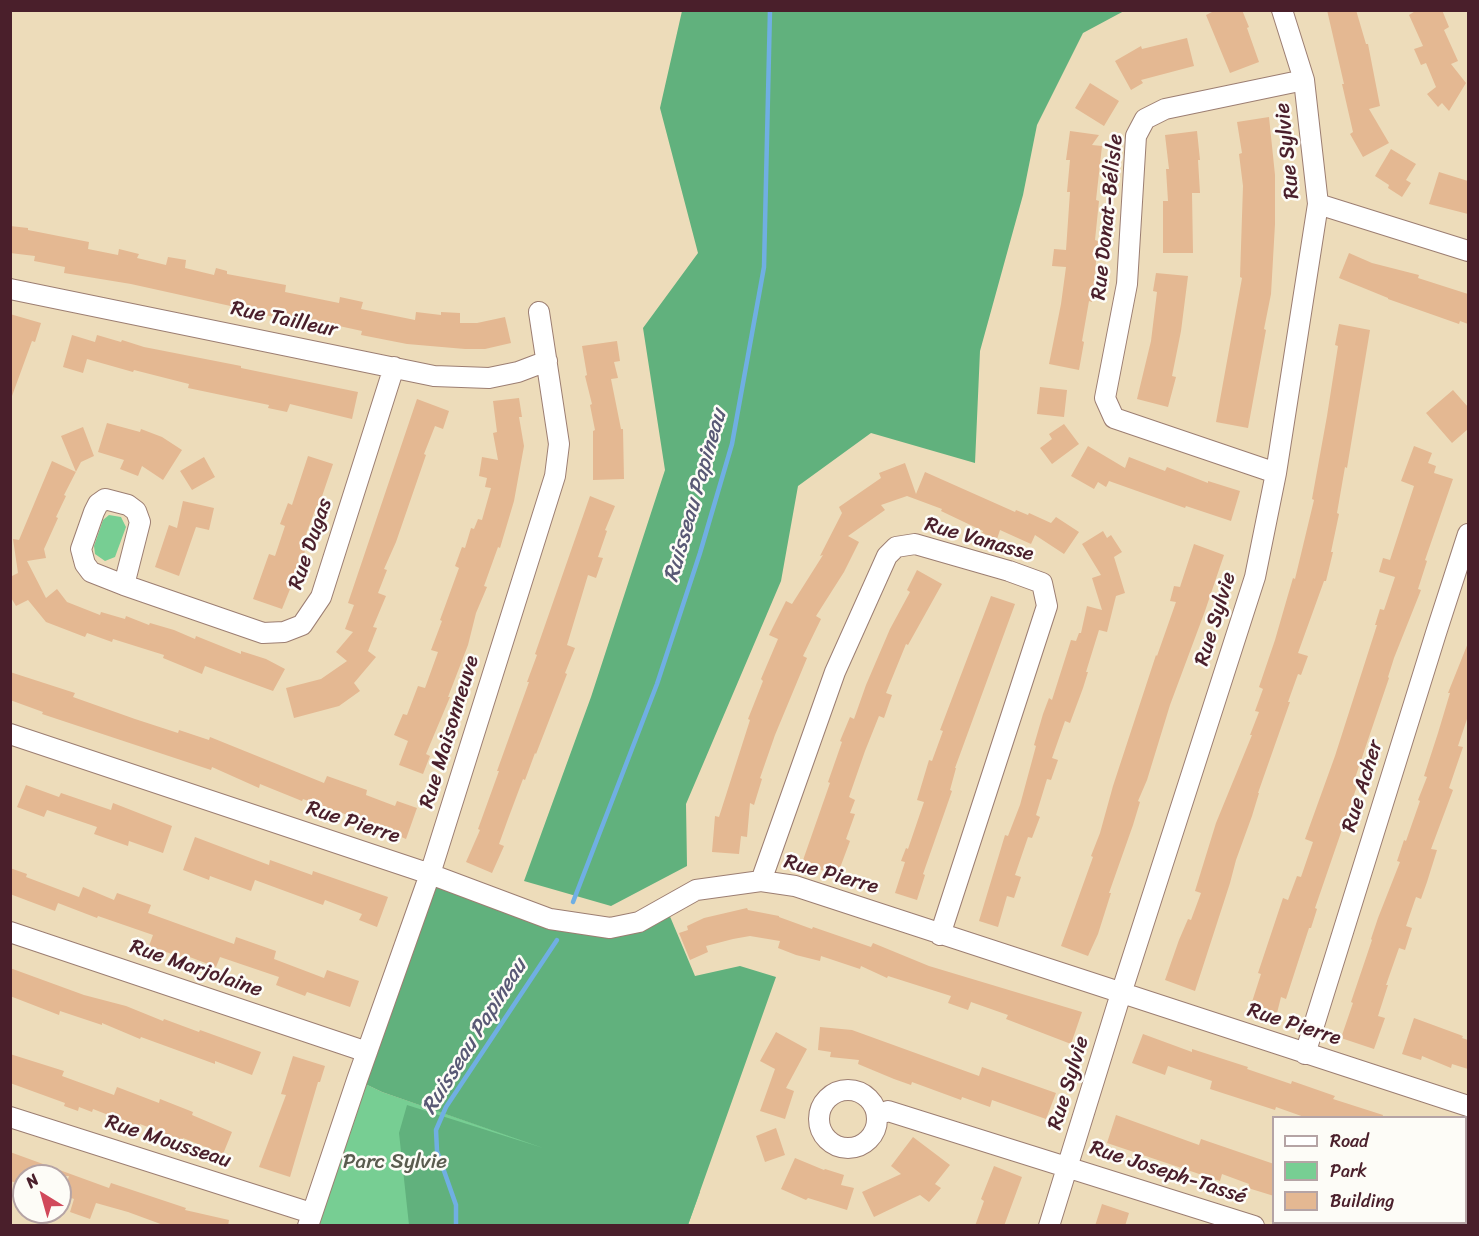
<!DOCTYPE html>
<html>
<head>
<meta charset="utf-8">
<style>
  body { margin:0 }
  #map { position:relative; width:1479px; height:1236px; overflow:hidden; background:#eddcba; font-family:Sriracha,sans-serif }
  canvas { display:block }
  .frame { position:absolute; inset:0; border:12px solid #4a1f2b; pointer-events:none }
  .legend { position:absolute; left:1272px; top:1116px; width:195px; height:108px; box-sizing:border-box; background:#fdfcf7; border:2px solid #b5a4a5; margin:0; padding:8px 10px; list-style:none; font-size:18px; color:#4a1f2b }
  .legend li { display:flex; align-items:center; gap:12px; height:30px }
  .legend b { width:30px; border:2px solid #b5a4a5 }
  .north { position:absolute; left:12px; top:1164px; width:60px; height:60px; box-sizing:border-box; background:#fdfcf7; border:2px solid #b5a4a5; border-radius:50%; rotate:323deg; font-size:16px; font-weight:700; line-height:24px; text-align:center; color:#4a1f2b }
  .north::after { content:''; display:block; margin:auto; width:21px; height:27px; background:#d1495b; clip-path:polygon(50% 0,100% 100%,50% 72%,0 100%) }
</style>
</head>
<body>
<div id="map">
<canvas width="1479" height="1236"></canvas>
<div class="frame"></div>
<ul class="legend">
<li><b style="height:8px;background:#fff"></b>Road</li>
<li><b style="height:16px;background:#77ce93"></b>Park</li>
<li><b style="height:16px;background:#e4b892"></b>Building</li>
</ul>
<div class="north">N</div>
</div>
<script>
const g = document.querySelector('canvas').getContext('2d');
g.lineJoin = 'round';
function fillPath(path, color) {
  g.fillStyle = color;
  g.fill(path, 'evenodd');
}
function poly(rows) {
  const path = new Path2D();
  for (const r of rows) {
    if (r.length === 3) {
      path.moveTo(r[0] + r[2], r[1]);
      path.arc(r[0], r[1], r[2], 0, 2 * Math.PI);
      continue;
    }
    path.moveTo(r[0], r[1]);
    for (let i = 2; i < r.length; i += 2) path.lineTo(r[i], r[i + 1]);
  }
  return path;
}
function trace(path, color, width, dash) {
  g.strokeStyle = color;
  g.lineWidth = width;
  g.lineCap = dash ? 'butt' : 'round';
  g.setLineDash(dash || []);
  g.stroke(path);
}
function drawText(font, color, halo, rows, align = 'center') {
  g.font = font + ' Sriracha,sans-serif';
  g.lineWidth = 5;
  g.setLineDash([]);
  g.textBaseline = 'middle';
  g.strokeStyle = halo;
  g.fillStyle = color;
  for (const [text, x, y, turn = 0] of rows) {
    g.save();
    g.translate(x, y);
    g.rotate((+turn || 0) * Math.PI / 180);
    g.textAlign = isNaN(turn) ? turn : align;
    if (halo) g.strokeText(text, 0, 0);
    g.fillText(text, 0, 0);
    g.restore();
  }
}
fillPath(poly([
  [109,515,121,517,126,527,115,557,105,561,95,554,94,546,103,520],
  [357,1080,382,1092,574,1158,700,1192,688,1225,308,1226]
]), '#77ce93');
fillPath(poly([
  [682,11,1124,11,1083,33,1037,125,1023,195,980,351,975,463,871,433,798,486,781,581,686,804,687,866,611,906,524,881,591,697,665,470,643,328,698,253,660,108],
  [430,874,610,928,666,907,695,976,740,966,776,977,688,1225,409,1225,399,1133,407,1105,543,1148,382,1092,357,1080]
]), '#61b17d');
trace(poly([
  [573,902,657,684,700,553,732,444,764,267,770,10],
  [456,1226,456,1205,437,1151,436,1130,446,1107,557,940]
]), '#70afe3', 4.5);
fillPath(poly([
  [1216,10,1242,10,1249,27,1247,28,1259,62,1230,73,1206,15],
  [1327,10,1356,10,1366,44,1368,44,1380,106,1369,109,1389,143,1363,157,1350,134,1353,132,1342,84,1344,84],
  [1417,10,1442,10,1449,27,1444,30,1458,61,1451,64,1466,83,1449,111,1442,103,1438,107,1427,94,1436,87,1426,63,1421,65,1414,49,1423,46,1409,15],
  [1187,38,1194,66,1141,80,1143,83,1131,90,1115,61,1141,46,1142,49],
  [1090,83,1119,101,1104,126,1075,108],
  [1269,117,1275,175,1275,224,1271,294,1264,329,1266,330,1248,428,1216,422,1242,278,1240,277,1243,186,1239,154,1242,153,1237,122],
  [1070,131,1099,135,1092,145,1102,146,1096,200,1099,201,1095,240,1098,241,1094,283,1092,302,1089,301,1082,341,1084,342,1079,370,1049,364,1061,304,1066,267,1052,266,1054,249,1066,250,1070,192,1067,192,1070,160,1066,160],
  [1197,131,1200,160,1198,160,1200,193,1192,193,1193,253,1163,253,1163,201,1168,201,1166,169,1169,169,1165,135],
  [1391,149,1416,164,1406,180,1411,183,1402,197,1388,188,1389,185,1375,176],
  [1439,172,1468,181,1468,214,1429,204],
  [10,226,28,228,28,230,89,242,88,249,118,255,119,249,139,254,137,258,166,265,168,257,186,260,185,268,214,275,216,268,227,271,227,274,286,285,285,292,339,303,340,297,363,302,361,309,415,320,416,312,441,315,441,312,460,313,460,323,477,323,505,317,511,343,485,349,465,349,407,344,361,335,362,331,330,324,329,327,299,322,235,309,235,307,131,284,64,273,65,267,34,261,35,256,10,253],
  [1349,253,1372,263,1419,275,1418,278,1468,294,1468,324,1460,321,1459,324,1388,299,1388,298,1339,278],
  [1156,273,1188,276,1181,331,1172,376,1176,377,1168,407,1137,399,1151,341,1157,292,1153,291],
  [10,314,41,323,35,342,32,341,12,396,10,396],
  [1339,324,1370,330,1347,468,1345,467,1337,513,1339,514,1331,552,1333,552,1326,581,1324,581,1298,653,1308,656,1301,675,1298,674,1288,702,1290,702,1258,793,1259,793,1252,816,1236,860,1230,883,1195,991,1165,980,1179,940,1188,919,1191,920,1201,893,1195,891,1216,823,1252,735,1250,735,1259,712,1255,711,1263,689,1259,687,1275,640,1288,595,1293,578,1295,579,1314,500,1312,499,1327,416,1338,346,1335,345],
  [72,335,95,342,97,335,121,342,122,340,144,347,241,366,241,368,358,392,352,419,290,404,287,412,268,408,269,405,188,388,189,384,134,370,133,372,87,359,83,373,63,367],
  [617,341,620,361,614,362,618,378,611,379,621,429,623,429,624,479,593,480,593,431,595,430,590,405,592,404,585,376,587,375,582,346],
  [1040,387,1067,390,1064,417,1037,414],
  [1453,390,1468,407,1468,429,1452,443,1426,413],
  [519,398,522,417,519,417,524,446,514,501,500,548,498,547,484,586,487,587,476,613,468,645,448,697,450,697,426,754,430,756,423,774,399,765,408,741,394,735,403,714,407,715,418,686,425,688,438,652,431,650,442,621,440,620,459,568,455,566,462,547,465,548,471,528,474,529,478,519,482,520,491,488,485,487,487,478,479,476,482,457,498,460,493,433,497,432,493,401],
  [417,399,449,411,443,429,435,426,424,454,426,455,396,542,384,569,387,570,378,593,386,596,373,627,377,628,368,651,376,657,354,683,360,691,339,706,294,718,286,688,321,679,347,661,336,652,353,632,345,629,354,605,348,603],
  [107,423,140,432,141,429,162,437,182,450,163,480,142,466,138,476,120,469,124,460,98,452],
  [1064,424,1079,444,1052,464,1040,448,1052,439,1049,434],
  [83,427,94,456,81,462,64,495,66,496,56,517,58,518,44,549,46,558,27,561,46,598,57,589,67,602,100,615,101,612,125,619,126,616,149,625,150,623,174,630,195,639,196,636,241,654,241,651,266,659,285,669,273,691,205,666,202,674,163,658,164,655,113,639,112,642,87,633,85,637,46,622,28,600,16,606,10,596,10,577,18,573,13,539,19,540,52,461,76,472,61,436],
  [1088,446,1125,468,1129,457,1165,471,1167,467,1208,483,1208,481,1240,491,1231,521,1186,506,1185,508,1109,481,1106,487,1098,482,1094,489,1071,476],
  [1414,446,1432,453,1428,463,1436,466,1434,473,1453,479,1425,560,1427,561,1418,589,1421,590,1394,658,1388,677,1389,678,1353,784,1357,786,1315,908,1317,909,1311,928,1309,928,1286,999,1281,997,1277,1013,1251,1005,1261,974,1258,973,1283,898,1288,900,1297,876,1301,877,1313,842,1305,839,1335,756,1377,625,1375,625,1380,609,1384,610,1395,577,1379,572,1383,558,1390,560,1414,486,1401,481],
  [308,456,333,464,319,505,317,505,305,537,309,538,303,557,282,609,253,599,269,554,275,556,285,526,280,524,288,503,292,505],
  [204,457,215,477,192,490,180,471],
  [905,463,916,494,925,472,1015,512,1016,510,1028,515,1029,513,1051,523,1056,517,1079,532,1064,554,1035,535,1031,544,1000,530,997,539,982,533,983,531,941,511,942,509,907,496,881,505,885,510,848,536,859,542,844,572,816,616,821,619,803,656,807,658,775,735,760,778,762,779,754,805,750,803,747,837,741,836,739,854,712,852,715,816,719,817,750,720,748,719,763,681,761,679,778,639,769,635,786,601,792,604,823,555,820,556,842,513,839,507,881,478,879,473],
  [590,496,615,506,605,530,607,531,598,557,603,558,596,578,588,575,567,645,575,648,565,673,567,674,536,754,535,753,525,780,523,779,508,819,499,844,504,846,492,873,466,862,480,830,478,829,499,771,497,771,529,682,527,682,537,655,535,654],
  [183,501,214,508,209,530,196,527,179,576,155,567,169,525,177,528],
  [1103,531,1107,538,1111,535,1122,552,1114,557,1125,593,1116,596,1107,632,1099,630,1086,672,1088,672,1083,688,1070,723,1065,721,1052,758,1058,760,1051,780,1047,779,1036,815,1040,817,1032,838,1028,837,1015,875,1021,877,1014,898,1007,896,998,927,979,921,1005,835,1008,836,1020,805,1036,746,1034,745,1043,714,1049,698,1052,700,1071,640,1076,641,1079,633,1081,633,1087,606,1102,610,1092,578,1101,575,1082,544],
  [1194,544,1224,555,1205,611,1170,705,1147,780,1138,801,1140,802,1133,825,1109,893,1111,893,1098,934,1088,956,1061,946,1093,857,1091,856,1100,833,1113,786,1156,655,1157,656,1176,602,1170,601,1174,586,1180,587],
  [917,570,942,584,908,645,906,644,886,693,892,695,884,718,879,716,865,751,849,797,855,800,850,813,855,814,846,839,850,841,837,876,802,863,830,783,828,782,842,742,840,741,850,717,854,719,866,685,890,629,910,592,907,590],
  [991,596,1015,604,955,768,956,768,950,790,952,791,923,874,925,875,917,900,895,893,905,862,901,861,906,848,908,849,924,802,917,800,929,760,932,761,943,731,940,730],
  [1468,643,1468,716,1458,746,1463,747,1449,788,1453,790,1431,849,1437,850,1427,882,1421,899,1416,897,1406,926,1412,928,1405,950,1399,948,1386,985,1388,985,1378,1016,1385,1018,1374,1049,1341,1038,1353,1003,1351,1002,1372,940,1371,939,1378,918,1400,862,1397,861,1404,840,1406,841,1420,801,1418,800,1427,777,1424,776,1438,733,1450,693,1448,693],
  [10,672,75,693,73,697,135,719,178,733,179,730,209,740,210,737,324,783,327,776,367,790,366,795,395,806,397,801,417,808,406,839,364,821,303,799,302,801,260,784,259,788,212,767,211,770,42,714,43,712,10,700],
  [26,785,59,797,61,793,111,810,113,803,172,826,163,853,129,841,128,846,94,834,97,827,47,810,44,817,17,807],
  [195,837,269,865,270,860,312,875,313,871,388,897,377,927,359,920,362,914,325,900,323,905,255,880,251,891,210,876,209,880,183,870],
  [10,868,27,874,26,877,79,897,83,887,114,900,117,893,151,905,148,913,234,944,236,937,276,951,274,959,324,978,327,970,359,981,350,1007,307,992,305,996,276,985,279,977,220,957,216,967,187,956,186,959,149,946,153,935,98,916,97,918,58,903,55,911,10,894],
  [747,908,748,910,779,916,779,917,812,929,813,927,871,947,873,943,929,966,1082,1012,1071,1044,1006,1019,1008,1015,971,1002,968,1010,948,1003,951,996,888,976,887,978,861,966,860,969,821,956,820,961,796,955,778,948,780,941,750,936,733,939,706,946,708,952,690,960,679,933,688,930,687,926,704,918],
  [10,968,84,995,126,1006,163,1021,164,1019,199,1032,200,1030,261,1052,252,1075,215,1061,215,1064,141,1037,140,1039,102,1023,102,1025,60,1011,59,1015,10,996],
  [1414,1018,1463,1036,1462,1038,1468,1040,1468,1069,1452,1064,1451,1068,1422,1056,1421,1060,1402,1054],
  [820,1027,852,1030,979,1076,982,1067,1056,1093,1046,1119,992,1100,990,1107,962,1097,961,1100,912,1082,911,1085,894,1079,858,1064,859,1060,830,1057,831,1052,818,1050],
  [776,1032,807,1049,786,1088,794,1091,785,1119,760,1111,775,1069,760,1061],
  [1143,1034,1192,1052,1192,1049,1248,1067,1247,1069,1291,1084,1292,1081,1335,1096,1333,1099,1383,1115,1382,1118,1307,1118,1276,1107,1275,1110,1210,1089,1212,1081,1168,1066,1165,1075,1132,1063],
  [10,1054,64,1071,62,1076,114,1095,117,1087,159,1103,160,1099,193,1112,192,1115,232,1132,223,1154,183,1138,182,1140,140,1124,139,1127,93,1109,92,1112,79,1107,78,1111,64,1106,65,1103,10,1083],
  [293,1056,325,1066,320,1082,318,1082,290,1177,259,1167,286,1095,281,1094],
  [1116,1115,1199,1145,1201,1139,1274,1164,1274,1196,1248,1188,1249,1184,1222,1174,1220,1181,1107,1143],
  [776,1128,785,1155,765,1162,756,1136],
  [913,1137,950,1165,935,1184,941,1188,929,1202,920,1195,874,1217,862,1192,901,1174,891,1166],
  [10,1152,109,1188,111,1183,186,1208,185,1210,229,1220,228,1226,166,1226,128,1212,96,1203,90,1219,70,1212,74,1199,63,1195,69,1176,24,1176,24,1185,10,1181],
  [795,1158,824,1170,825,1169,844,1175,841,1185,854,1188,847,1210,808,1198,806,1200,781,1189],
  [994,1166,1022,1177,1004,1226,975,1226,984,1201,981,1199],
  [1102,1204,1129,1213,1125,1226,1095,1226]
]), '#e4b892');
const minor = poly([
  [1318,204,1468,251],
  [10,289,434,376,489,378,518,372,547,361],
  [1276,473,1114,418,1105,398,1127,284,1136,136,1145,119,1165,109,1304,80],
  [124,585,140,522,136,511,128,505,105,499,98,504,94,512,81,549,85,564,91,572,124,585,263,633,284,632,302,625,321,597,394,367],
  [10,734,430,874,550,919,610,928,639,922,696,890,761,881,795,886,1468,1106],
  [761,881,835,672,887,556,896,547,915,544,1009,571,1042,583,1047,606,940,935],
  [10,932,367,1052],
  [1305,1054,1436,633,1468,534],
  [848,1119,29],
  [878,1115,888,1111,1254,1226],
  [10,1117,311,1213],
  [308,1226,357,1080,430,874,555,476,559,444,539,312],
  [1049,1226,1118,1003,1255,577,1276,473,1318,204,1304,80,1282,10]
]);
trace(minor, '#9c7e72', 22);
trace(minor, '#fff', 20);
drawText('21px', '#4a1f2b', '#fdfcf7', [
  ["Rue Sylvie",1288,151,-96],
  ["Rue Donat-Bélisle",1108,217,-84],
  ["Rue Tailleur",284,320,12],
  ["Rue Vanasse",979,540,16],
  ["Rue Dugas",311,544,-71],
  ["Rue Sylvie",1216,619,-73],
  ["Rue Maisonneuve",450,732,-73],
  ["Rue Acher",1363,786,-73],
  ["Rue Pierre",353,823,18],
  ["Rue Pierre",831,875,16],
  ["Rue Marjolaine",196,969,19],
  ["Rue Pierre",1294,1025,18],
  ["Rue Sylvie",1069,1083,-73],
  ["Rue Mousseau",168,1142,18],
  ["Rue Joseph-Tassé",1168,1173,18]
]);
drawText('21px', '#5a5c4f', '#fdfcf7', [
  ["Parc Sylvie",395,1163]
]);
drawText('italic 22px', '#595975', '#fdfcf7', [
  ["Ruisseau Papineau",696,496,-74],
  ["Ruisseau Papineau",475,1037,-58]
]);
</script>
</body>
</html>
